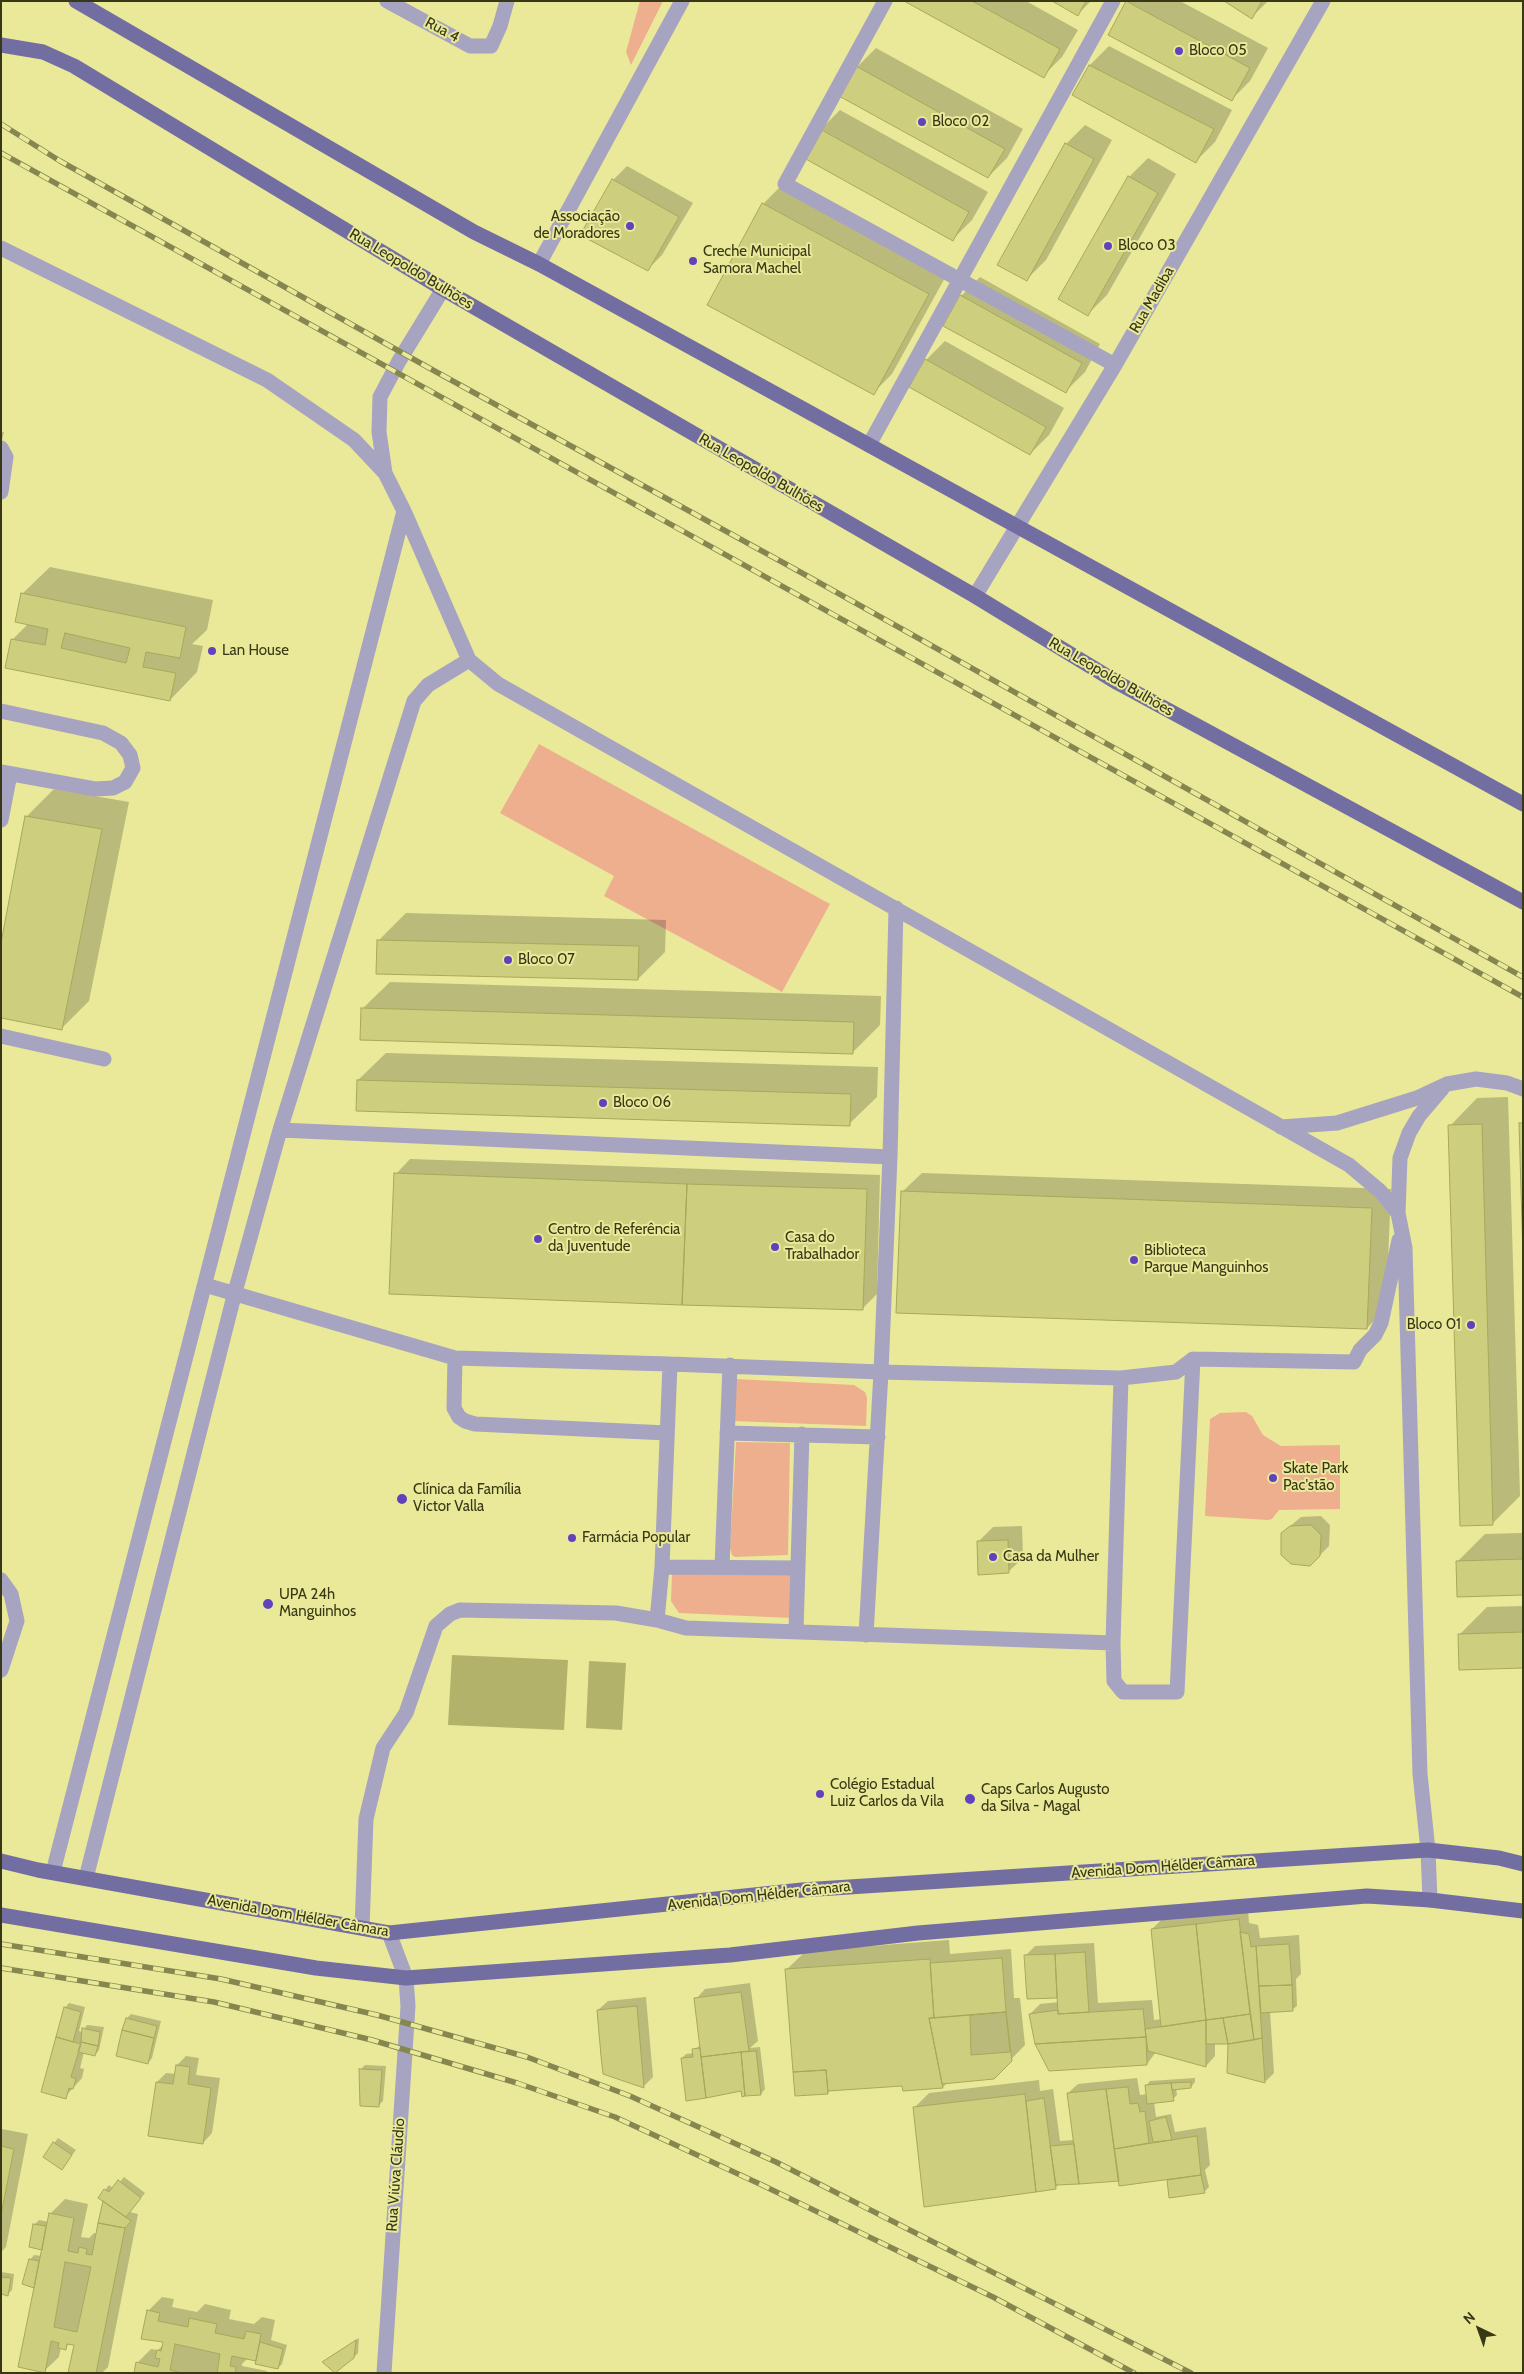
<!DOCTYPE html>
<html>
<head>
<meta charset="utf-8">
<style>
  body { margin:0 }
  #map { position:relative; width:1524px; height:2374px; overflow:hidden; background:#e9e999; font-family:Cabin,sans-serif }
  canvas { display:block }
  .frame { position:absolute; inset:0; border:2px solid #383817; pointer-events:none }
  .north { position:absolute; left:1454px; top:2304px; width:50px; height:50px; -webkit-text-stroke:4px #e9e999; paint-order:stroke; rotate:318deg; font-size:14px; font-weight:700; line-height:20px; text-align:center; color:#383817 }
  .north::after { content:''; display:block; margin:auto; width:18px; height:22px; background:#383817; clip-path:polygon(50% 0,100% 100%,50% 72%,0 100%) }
</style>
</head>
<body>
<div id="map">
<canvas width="1524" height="2374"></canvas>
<div class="frame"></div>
<div class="north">N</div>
</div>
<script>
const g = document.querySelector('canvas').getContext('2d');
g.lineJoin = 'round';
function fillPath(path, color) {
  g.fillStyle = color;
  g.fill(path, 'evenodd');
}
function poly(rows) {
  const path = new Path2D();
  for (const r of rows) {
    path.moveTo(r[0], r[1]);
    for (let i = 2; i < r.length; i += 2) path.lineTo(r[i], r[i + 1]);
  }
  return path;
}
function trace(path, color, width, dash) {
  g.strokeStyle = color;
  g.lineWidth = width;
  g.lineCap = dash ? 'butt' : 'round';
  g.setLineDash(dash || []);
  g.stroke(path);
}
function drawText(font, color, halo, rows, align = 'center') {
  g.font = font + ' Cabin,sans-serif';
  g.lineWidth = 4;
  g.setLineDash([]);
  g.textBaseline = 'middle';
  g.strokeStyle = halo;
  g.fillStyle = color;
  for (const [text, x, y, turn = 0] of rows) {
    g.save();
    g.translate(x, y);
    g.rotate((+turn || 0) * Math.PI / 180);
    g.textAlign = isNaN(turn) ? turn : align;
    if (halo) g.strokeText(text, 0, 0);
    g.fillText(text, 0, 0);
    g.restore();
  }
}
fillPath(poly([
  [640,1,663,1,631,65,626,52],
  [539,744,830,904,782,992,604,896,614,876,500,813],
  [736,1379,854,1385,865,1392,867,1398,866,1426,732,1421],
  [1246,1412,1252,1416,1263,1435,1281,1446,1340,1445,1340,1509,1279,1510,1272,1519,1268,1520,1205,1516,1210,1419,1220,1413],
  [736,1442,790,1443,788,1555,735,1557,732,1555,730,1548],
  [672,1573,793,1575,792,1618,679,1613,671,1601]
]), '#eeaf8f');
fillPath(poly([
  [452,1655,568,1660,564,1730,448,1725],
  [589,1661,626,1663,622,1730,586,1728]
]), '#b2b26a');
fillPath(poly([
  [907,1,1026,1,1078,30,1062,57,1043,76],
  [1054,1,1091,1,1078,14],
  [1128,1,1180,1,1268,48,1250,81,1231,100],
  [1225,1,1268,1,1252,17],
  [1109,46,1232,110,1215,142,1196,161,1074,94,1090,65],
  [876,48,1023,129,1007,158,988,177,857,67],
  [840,110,988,192,972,220,953,239,821,129],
  [1085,125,1112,140,1046,260,1027,279,1066,144],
  [1148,158,1176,174,1107,295,1088,314,1129,177],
  [627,166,693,203,662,255,648,269,613,180],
  [782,185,947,274,892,374,873,393,763,204],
  [980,277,1100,344,1085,372,1066,391,961,296],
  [945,341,1064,408,1049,435,1030,454,926,360],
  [1,432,4,432,1,444],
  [50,567,213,600,207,630,192,644,203,646,197,672,170,700,7,667,13,639,28,624,22,594],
  [54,789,129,802,89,1001,62,1028,26,817],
  [406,913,666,920,665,952,638,979,378,941],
  [390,982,881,996,880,1025,853,1052,362,1009],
  [386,1053,878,1067,877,1097,849,1124,358,1080],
  [1508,1097,1520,1496,1492,1524,1450,1126,1477,1098],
  [410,1159,880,1175,877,1294,863,1308,396,1174],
  [922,1173,1391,1189,1386,1309,1367,1328,902,1192],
  [1321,1516,1330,1525,1329,1546,1320,1555,1282,1533,1301,1517],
  [1022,1526,1023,1558,1008,1572,978,1542,993,1527],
  [1523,1533,1523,1594,1457,1562,1485,1534],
  [1523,1606,1523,1667,1460,1634,1487,1607],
  [1248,1910,1249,1923,1258,1925,1260,1938,1299,1935,1301,1974,1296,1979,1297,2006,1292,2010,1270,2011,1274,2073,1265,2082,1233,2040,1215,2042,1215,2056,1206,2066,1156,2052,1147,2064,1030,2014,1040,2004,1059,2002,1058,1996,1028,1998,1025,1956,1035,1946,1094,1943,1098,2003,1152,2000,1154,2020,1162,2019,1152,1929,1166,1915],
  [949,1940,950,1954,1011,1949,1014,1998,1020,1998,1025,2045,993,2078,948,2082,943,2087,903,2084,830,2090,828,2093,786,1970,806,1951],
  [750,1983,758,2041,750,2048,760,2047,765,2089,761,2094,742,2090,682,2058,686,2054,694,2053,693,2050,701,2045,696,1999,705,1989],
  [646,1997,653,2077,644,2086,598,2010,608,2001],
  [69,2003,85,2007,79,2031,82,2032,87,2025,104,2027,99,2050,95,2055,84,2052,80,2068,84,2069,82,2078,65,2097,65,2008],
  [131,2014,161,2021,152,2058,148,2063,127,2018],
  [186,2056,199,2058,196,2075,220,2078,212,2133,203,2143,157,2082,166,2073,176,2074,177,2065],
  [365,2065,386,2066,383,2101,379,2105,361,2069],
  [1137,2078,1140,2095,1147,2094,1146,2086,1150,2081,1195,2078,1195,2082,1191,2087,1176,2088,1177,2095,1173,2099,1154,2102,1156,2117,1171,2114,1175,2132,1206,2127,1210,2165,1205,2170,1209,2187,1204,2192,1170,2196,1168,2179,1120,2180,1060,2183,1055,2188,925,2205,914,2108,929,2093,1039,2080,1040,2091,1053,2089,1060,2141,1074,2140,1068,2093,1078,2084],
  [2,2129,28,2134,6,2247,1,2252],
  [58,2138,76,2150,62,2168,44,2157],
  [124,2177,145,2193,130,2212,138,2214,108,2367,102,2373,69,2373,75,2344,70,2343,65,2348,61,2347,59,2357,44,2371,35,2287,30,2260,34,2255,42,2256,44,2246,34,2225,39,2220,49,2222,50,2214,65,2199,88,2204,81,2237,89,2238,94,2233,97,2234,105,2190,109,2185,114,2189],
  [1,2272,14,2274,12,2290,8,2294,1,2293],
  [162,2297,174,2299,172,2307,197,2312,205,2304,231,2310,229,2319,254,2324,262,2317,275,2320,271,2340,287,2345,282,2364,278,2368,248,2358,242,2364,242,2366,267,2371,266,2373,135,2373,137,2363,151,2349,158,2350,164,2344,164,2341,148,2311],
  [359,2338,358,2353,353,2358,328,2358]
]), '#0003');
const building = poly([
  [904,1,972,1,1060,49,1044,78,904,1],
  [1052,1,1086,1,1078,16,1052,1],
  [1126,1,1250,68,1232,101,1108,35,1126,1],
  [1224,1,1262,1,1252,19,1224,1],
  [1089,65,1214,129,1196,163,1072,95,1089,65],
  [856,66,1005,149,988,178,839,96,856,66],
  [820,129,969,212,953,241,804,158,820,129],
  [1065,143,1094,159,1027,281,997,265,1065,143],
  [1128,176,1158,193,1088,316,1058,299,1128,176],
  [612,179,679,217,648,271,580,235,612,179],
  [762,203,929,294,874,395,707,305,762,203],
  [960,295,1082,363,1066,393,943,326,960,295],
  [925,359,1046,427,1030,455,909,387,925,359],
  [21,593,186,627,180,658,146,652,143,667,176,673,170,701,5,668,11,639,45,645,48,629,15,622,21,593],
  [65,633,130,648,126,663,61,648,65,633],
  [25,816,102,829,62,1030,1,1018,1,943,25,816],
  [377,940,639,946,638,980,376,974,377,940],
  [361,1008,854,1022,853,1054,360,1040,361,1008],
  [357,1080,851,1094,850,1126,356,1111,357,1080],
  [1519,1123,1523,1123,1523,1257,1519,1123],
  [1482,1124,1493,1525,1460,1526,1448,1125,1482,1124],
  [394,1173,687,1184,682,1305,389,1294,394,1173],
  [687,1184,867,1189,863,1310,682,1305,687,1184],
  [901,1191,1372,1208,1367,1329,896,1313,901,1191],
  [1311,1525,1321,1535,1320,1556,1310,1566,1291,1564,1281,1555,1281,1533,1290,1526,1311,1525],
  [1008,1540,1009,1573,978,1575,977,1541,1008,1540],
  [1523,1559,1523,1595,1457,1597,1456,1561,1523,1559],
  [1523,1632,1523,1668,1459,1670,1458,1634,1523,1632],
  [1239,1919,1250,2014,1206,2020,1196,1924,1239,1919],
  [1196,1924,1206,2020,1161,2027,1151,1929,1196,1924],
  [1240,1932,1249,1934,1251,1947,1256,1946,1262,2038,1254,2040,1240,1932],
  [1289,1944,1292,1985,1259,1986,1256,1946,1289,1944],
  [1085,1952,1089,2012,1058,2014,1055,1954,1085,1952],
  [1055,1954,1057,1998,1027,1999,1024,1955,1055,1954],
  [1002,1958,1006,2012,934,2018,930,1963,1002,1958],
  [930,1959,934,2018,929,2018,943,2088,903,2091,902,2086,828,2091,826,2070,793,2072,785,1969,930,1959],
  [1292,1985,1293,2011,1261,2013,1259,1986,1292,1985],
  [741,1992,749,2051,701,2057,694,1998,741,1992],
  [637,2006,644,2088,603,2074,601,2056,597,2010,637,2006],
  [64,2007,81,2012,73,2042,56,2037,64,2007],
  [1143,2009,1146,2037,1035,2044,1029,2014,1058,2010,1058,2014,1143,2009],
  [1006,2012,1012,2061,994,2079,942,2084,929,2018,1006,2012],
  [1006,2012,1010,2052,971,2055,970,2015,1006,2012],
  [1250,2014,1254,2040,1228,2044,1223,2018,1250,2014],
  [126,2018,157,2026,154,2038,122,2030,126,2018],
  [1223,2018,1228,2044,1206,2044,1206,2020,1223,2018],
  [1206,2020,1206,2067,1148,2051,1145,2029,1206,2020],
  [82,2028,100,2032,98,2046,81,2042,82,2028],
  [122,2030,154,2038,148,2064,116,2056,122,2030],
  [56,2037,81,2044,71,2077,76,2079,73,2089,69,2088,66,2099,41,2092,56,2037],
  [1146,2037,1147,2065,1049,2071,1035,2044,1146,2037],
  [1262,2038,1265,2083,1227,2073,1228,2044,1262,2038],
  [81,2042,98,2046,95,2056,78,2052,81,2042],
  [700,2048,706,2098,686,2101,681,2058,693,2057,692,2049,700,2048],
  [756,2051,761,2095,745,2096,741,2052,756,2051],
  [741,2052,745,2096,742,2097,741,2091,706,2098,701,2057,741,2052],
  [176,2065,190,2067,188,2084,211,2088,203,2144,148,2136,156,2082,173,2084,176,2065],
  [359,2069,382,2070,379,2107,360,2106,359,2069],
  [826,2070,828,2094,795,2096,793,2072,826,2070],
  [1191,2082,1191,2088,1172,2090,1171,2083,1191,2082],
  [1171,2083,1174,2101,1147,2104,1145,2085,1171,2083],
  [1128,2087,1130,2104,1138,2103,1140,2112,1145,2111,1149,2143,1114,2149,1106,2089,1128,2087],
  [1106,2089,1119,2181,1079,2184,1067,2093,1106,2089],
  [1025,2094,1036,2192,924,2207,913,2107,1025,2094],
  [1044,2098,1056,2189,1036,2192,1026,2101,1044,2098],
  [1166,2117,1172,2140,1153,2142,1149,2121,1166,2117],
  [1197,2136,1201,2175,1119,2186,1114,2149,1197,2136],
  [53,2142,72,2155,62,2170,43,2157,53,2142],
  [1074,2144,1079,2184,1056,2185,1050,2146,1074,2144],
  [1,2146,14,2149,1,2215,1,2146],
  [1201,2175,1205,2193,1169,2198,1167,2180,1201,2175],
  [118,2180,141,2198,126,2217,98,2198,104,2189,109,2192,118,2180],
  [103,2201,131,2221,125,2228,98,2223,103,2201],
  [49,2213,74,2218,68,2251,78,2253,79,2247,87,2249,86,2254,92,2255,98,2223,125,2228,96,2373,68,2373,74,2345,67,2344,66,2350,58,2348,59,2343,51,2341,45,2373,18,2367,49,2213],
  [33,2224,46,2226,42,2250,29,2247,33,2224],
  [29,2259,39,2261,34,2288,22,2284,29,2259],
  [65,2262,91,2267,77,2332,54,2327,65,2262],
  [1,2277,11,2278,8,2296,1,2294,1,2277],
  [147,2310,160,2313,158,2321,188,2327,189,2318,217,2324,215,2333,244,2339,246,2331,261,2334,256,2361,232,2356,230,2366,236,2367,235,2373,134,2373,136,2362,158,2367,160,2359,155,2358,157,2350,161,2351,163,2342,141,2339,147,2310],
  [356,2340,354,2358,335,2373,322,2362,356,2340],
  [260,2342,283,2349,278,2369,255,2364,260,2342],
  [175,2344,220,2354,217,2373,182,2373,170,2370,175,2344]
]);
fillPath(building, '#cece7f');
trace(building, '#a8a85a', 1);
trace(poly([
  [387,1,470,46,491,46,500,26,507,1],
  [885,1,785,184,1115,365],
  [1,248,267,380,354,440,385,473,404,511,469,660,498,684,1349,1165,1380,1191,1398,1213,1405,1248,1420,1774,1428,1850,1430,1900],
  [539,264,682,1],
  [869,445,1113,1],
  [1,448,6,457,1,492],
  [385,473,379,432,380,397,399,361,443,289],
  [975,596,1115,365,1323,1],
  [1,711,103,733,121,743,130,755,133,768,125,782,113,788,95,789,1,772],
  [1,820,10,774],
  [1,1036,104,1059],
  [1281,1127,1337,1123,1417,1098,1447,1084,1476,1079,1507,1083,1523,1089],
  [280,1130,890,1157,896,908],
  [1398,1213,1400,1158,1409,1133,1419,1116,1442,1089],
  [205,1285,455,1358,670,1364],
  [455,1358,454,1408,459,1417,465,1421,475,1424,667,1433],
  [1193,1359,1354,1362,1360,1350,1375,1335,1381,1323,1399,1240],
  [670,1364,881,1372,1121,1378,1113,1643,686,1628,657,1620,662,1567,670,1364],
  [727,1433,878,1437],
  [662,1567,798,1568],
  [722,1567,730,1365],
  [1,1580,11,1594,17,1621,1,1670],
  [796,1631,802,1434],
  [866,1635,881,1372,890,1157],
  [1113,1643,1114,1681,1123,1692,1177,1692,1193,1359,1176,1372,1121,1378],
  [53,1872,404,511],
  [86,1878,235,1292,280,1130,414,701,428,685,469,660],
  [362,1928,366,1819,383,1748,406,1713,436,1626,450,1614,460,1610,616,1613,657,1620],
  [384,2373,408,2006,406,1978,389,1933]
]), '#a6a4c1', 15);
trace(poly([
  [76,1,474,232,539,264,1523,804],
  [1,45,43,52,74,66,443,289,975,596,1118,683,1523,902],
  [1,1861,38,1870,389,1933,802,1890,1428,1850,1499,1858,1523,1864],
  [1,1915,316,1968,406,1978,730,1955,918,1933,1367,1896,1430,1900,1523,1911]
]), '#736ea2', 15);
const rail = poly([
  [1,124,60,161,431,369,802,573,1523,977],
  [1,153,1523,997],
  [1,1944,221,1979,377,2015,527,2057,630,2096,776,2162,1191,2373],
  [1,1968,214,2002,372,2040,517,2083,615,2117,762,2185,993,2297,1134,2373]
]);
trace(rail, '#868650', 5.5);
trace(rail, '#e9e999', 4, [11]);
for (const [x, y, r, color] of [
  [1179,51,5,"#6043bc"],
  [922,122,5,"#6043bc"],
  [630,226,5,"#6043bc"],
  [1108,246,5,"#6043bc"],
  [693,261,5,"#6043bc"],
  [212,651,5,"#6043bc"],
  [508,960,5,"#6043bc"],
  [603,1103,5,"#6043bc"],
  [538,1239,5,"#6043bc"],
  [775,1247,5,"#6043bc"],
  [1134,1260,5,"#6043bc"],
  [1471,1325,5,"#6043bc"],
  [1273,1478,5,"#6043bc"],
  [402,1499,6,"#6043bc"],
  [572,1538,5,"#6043bc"],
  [993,1557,5,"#6043bc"],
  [268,1604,6,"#6043bc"],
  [820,1794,5,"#6043bc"],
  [970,1799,6,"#6043bc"]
]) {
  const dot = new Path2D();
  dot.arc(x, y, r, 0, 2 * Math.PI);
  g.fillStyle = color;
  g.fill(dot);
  trace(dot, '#e9e999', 2);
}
drawText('15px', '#383817', '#e9e999', [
  ["Rua 4",442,30,28],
  ["Rua Leopoldo Bulhões",411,269,31],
  ["Rua Madiba",1152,300,-60],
  ["Rua Leopoldo Bulhões",761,473,30],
  ["Rua Leopoldo Bulhões",1111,677,30],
  ["Avenida Dom Hélder Câmara",1163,1867,-4],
  ["Avenida Dom Hélder Câmara",759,1896,-6],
  ["Avenida Dom Hélder Câmara",298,1916,10],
  ["Rua Viúva Cláudio",396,2175,-86]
]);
drawText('15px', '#383817', '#e9e999', [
  ["Bloco 05",1189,51],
  ["Bloco 02",932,122],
  ["Associação",620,217,"right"],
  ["de Moradores",620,234,"right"],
  ["Bloco 03",1118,246],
  ["Creche Municipal",703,252],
  ["Samora Machel",703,269],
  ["Lan House",222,651],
  ["Bloco 07",518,960],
  ["Bloco 06",613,1103],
  ["Centro de Referência",548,1230],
  ["da Juventude",548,1247],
  ["Casa do",785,1238],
  ["Trabalhador",785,1255],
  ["Biblioteca",1144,1251],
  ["Parque Manguinhos",1144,1268],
  ["Bloco 01",1461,1325,"right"],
  ["Skate Park",1283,1469],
  ["Pac'stão",1283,1486],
  ["Clínica da Família",413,1490],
  ["Victor Valla",413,1507],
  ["Farmácia Popular",582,1538],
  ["Casa da Mulher",1003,1557],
  ["UPA 24h",279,1595],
  ["Manguinhos",279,1612],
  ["Colégio Estadual",830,1785],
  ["Luiz Carlos da Vila",830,1802],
  ["Caps Carlos Augusto",981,1790],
  ["da Silva - Magal",981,1807]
], 'left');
</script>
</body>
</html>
